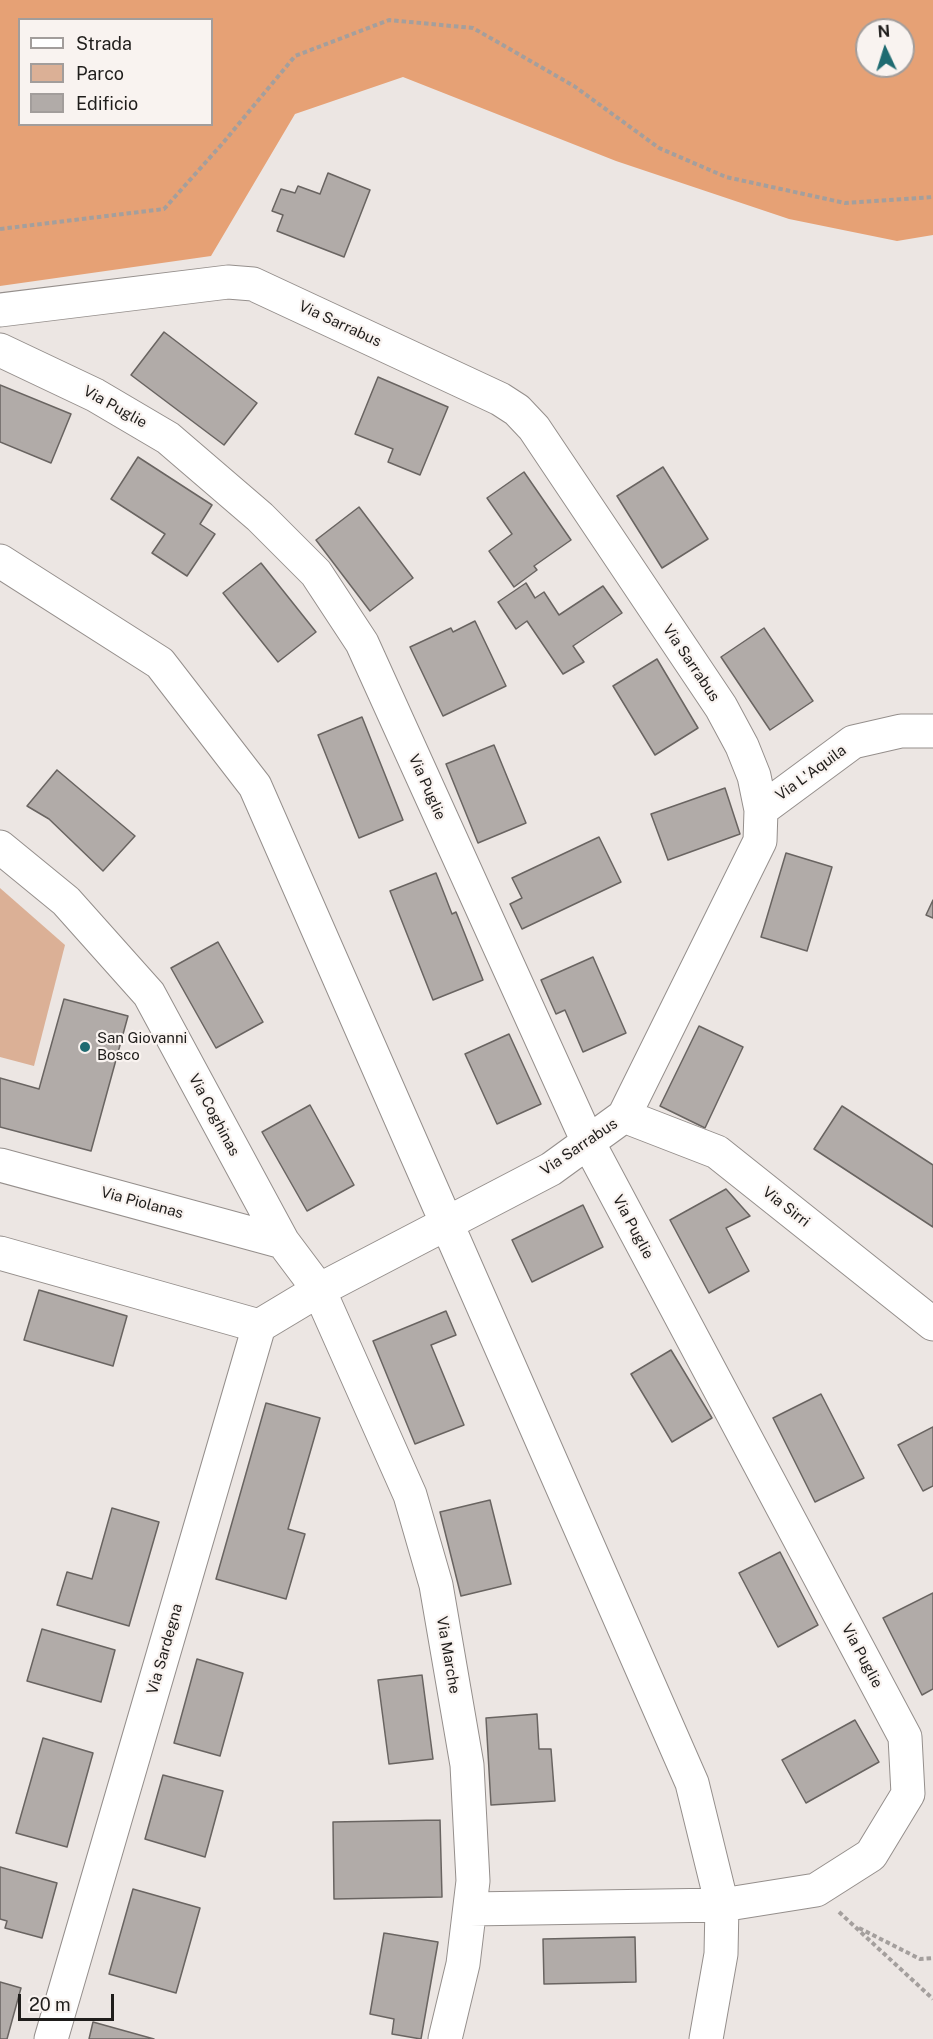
<!DOCTYPE html>
<html>
<head>
<meta charset="utf-8">
<style>
  body { margin:0 }
  #map { position:relative; width:933px; height:2039px; overflow:hidden; background:#ece6e3; font-family:"Public Sans",sans-serif }
  canvas { display:block }
  .legend { position:absolute; left:18px; top:18px; width:195px; height:108px; box-sizing:border-box; background:#f9f3f0; border:2px solid #a29d9b; margin:0; padding:8px 10px; list-style:none; font-size:18px; color:#1f1d1b }
  .legend li { display:flex; align-items:center; gap:12px; height:30px }
  .legend b { width:30px; border:2px solid #a29d9b }
  .north { position:absolute; left:855px; top:18px; width:60px; height:60px; box-sizing:border-box; background:#f9f3f0; border:2px solid #a29d9b; border-radius:50%; rotate:356deg; font-size:16px; font-weight:700; line-height:24px; text-align:center; color:#1f1d1b }
  .north::after { content:''; display:block; margin:auto; width:21px; height:27px; background:#1f6b71; clip-path:polygon(50% 0,100% 100%,50% 72%,0 100%) }
  .scale { position:absolute; left:18px; top:1994px; width:96px; height:27px; box-sizing:border-box; border:3px solid #1f1d1b; border-top:0; padding-left:8px; font-size:18px; line-height:21px; white-space:nowrap; color:#1f1d1b; -webkit-text-stroke:4px #f9f3f0; paint-order:stroke }
</style>
</head>
<body>
<div id="map">
<canvas width="933" height="2039"></canvas>
<ul class="legend">
<li><b style="height:8px;background:#fff"></b>Strada</li>
<li><b style="height:16px;background:#dbb096"></b>Parco</li>
<li><b style="height:16px;background:#b1aba8"></b>Edificio</li>
</ul>
<div class="north">N</div>
<div class="scale">20 m</div>
</div>
<script>
const g = document.querySelector('canvas').getContext('2d');
g.lineJoin = 'round';
function fillPath(path, color) {
  g.fillStyle = color;
  g.fill(path, 'evenodd');
}
function poly(rows) {
  const path = new Path2D();
  for (const r of rows) {
    path.moveTo(r[0], r[1]);
    for (let i = 2; i < r.length; i += 2) path.lineTo(r[i], r[i + 1]);
  }
  return path;
}
function trace(path, color, width, dash) {
  g.strokeStyle = color;
  g.lineWidth = width;
  g.lineCap = dash ? 'butt' : 'round';
  g.setLineDash(dash || []);
  g.stroke(path);
}
function drawText(font, color, halo, rows, align = 'center') {
  g.font = font + ' "Public Sans",sans-serif';
  g.lineWidth = 4.5;
  g.setLineDash([]);
  g.textBaseline = 'middle';
  g.strokeStyle = halo;
  g.fillStyle = color;
  for (const [text, x, y, turn = 0] of rows) {
    g.save();
    g.translate(x, y);
    g.rotate((+turn || 0) * Math.PI / 180);
    g.textAlign = isNaN(turn) ? turn : align;
    if (halo) g.strokeText(text, 0, 0);
    g.fillText(text, 0, 0);
    g.restore();
  }
}
fillPath(poly([
  [0,888,65,945,34,1066,0,1057]
]), '#dbb096');
fillPath(poly([
  [0,0,933,0,933,235,897,241,789,219,616,161,403,77,295,114,211,256,0,286],
  [20,20,212,20,212,124,20,124],
  [867,30,903,30,903,66,867,66]
]), '#e6a175');
const building = poly([
  [328,173,370,190,344,257,277,231,283,215,272,211,281,189,295,193,298,186,320,194,328,173],
  [164,332,257,403,224,445,131,375,164,332],
  [378,377,448,407,420,475,388,462,393,449,355,434,378,377],
  [0,385,71,414,51,463,0,442,0,385],
  [138,457,212,505,200,524,215,534,187,576,152,553,165,534,111,499,138,457],
  [663,467,708,539,662,568,617,496,663,467],
  [524,472,571,540,534,566,537,570,514,587,489,551,512,534,487,498,524,472],
  [359,507,413,578,370,611,316,540,359,507],
  [261,563,316,632,278,662,223,593,261,563],
  [526,583,535,598,544,592,559,615,603,586,622,613,573,646,584,662,563,674,527,621,516,629,498,602,526,583],
  [475,621,506,686,443,716,410,647,451,628,453,632,475,621],
  [764,628,813,701,770,730,721,657,764,628],
  [657,659,698,728,655,755,613,686,657,659],
  [362,717,403,820,359,838,318,735,362,717],
  [494,745,526,823,478,843,446,764,494,745],
  [57,770,135,836,103,871,49,819,27,806,57,770],
  [725,788,740,834,668,860,651,814,725,788],
  [599,837,621,882,522,929,510,904,522,898,512,878,599,837],
  [786,853,832,867,807,951,761,937,786,853],
  [436,873,452,914,456,912,483,980,433,1000,390,891,436,873],
  [933,900,933,918,926,915,933,900],
  [218,942,263,1022,216,1048,171,968,218,942],
  [593,957,626,1033,583,1052,565,1010,556,1014,541,980,593,957],
  [64,999,128,1016,91,1151,0,1127,0,1078,39,1089,64,999],
  [699,1026,743,1047,705,1128,660,1106,699,1026],
  [509,1034,541,1104,497,1124,465,1054,509,1034],
  [310,1105,354,1185,307,1211,262,1132,310,1105],
  [842,1106,933,1165,933,1227,814,1149,842,1106],
  [726,1189,750,1216,726,1228,749,1271,709,1293,670,1220,726,1189],
  [583,1205,603,1247,532,1282,512,1240,583,1205],
  [39,1290,127,1316,113,1366,24,1340,39,1290],
  [446,1311,456,1335,431,1345,464,1425,415,1444,373,1341,446,1311],
  [671,1350,712,1418,672,1442,631,1374,671,1350],
  [821,1394,864,1478,815,1502,773,1418,821,1394],
  [266,1403,320,1418,288,1529,305,1534,286,1599,216,1579,266,1403],
  [933,1427,933,1486,923,1491,898,1445,933,1427],
  [490,1500,511,1584,461,1596,440,1512,490,1500],
  [112,1508,159,1522,129,1626,57,1605,67,1572,92,1579,112,1508],
  [780,1552,818,1625,778,1647,739,1573,780,1552],
  [933,1593,933,1689,922,1695,883,1618,933,1593],
  [42,1629,115,1650,101,1702,27,1681,42,1629],
  [197,1659,243,1673,220,1756,174,1743,197,1659],
  [422,1675,433,1759,389,1764,378,1680,422,1675],
  [537,1714,539,1749,551,1749,555,1801,491,1805,486,1718,537,1714],
  [855,1720,879,1762,806,1803,782,1760,855,1720],
  [43,1738,93,1753,67,1847,16,1833,43,1738],
  [163,1775,223,1791,205,1857,145,1839,163,1775],
  [440,1820,442,1897,334,1899,333,1822,440,1820],
  [0,1867,57,1883,42,1938,5,1928,7,1921,0,1919,0,1867],
  [133,1889,200,1908,176,1993,109,1974,133,1889],
  [384,1933,438,1942,421,2039,392,2034,394,2019,370,2014,384,1933],
  [635,1937,636,1982,544,1984,543,1939,635,1937],
  [0,1982,21,1988,7,2039,0,2039,0,1982],
  [93,2022,154,2039,89,2039,93,2022]
]);
fillPath(building, '#b1aba8');
trace(building, '#696461', 1.5);
const minor = poly([
  [0,310,228,282,253,284,500,399,517,410,534,428,721,707,742,746,754,776,761,810,760,841,624,1116,551,1169,319,1290,259,1326,51,2039],
  [0,350,95,395,168,438,260,517,316,573,362,643,588,1142,905,1737,908,1794,871,1855,816,1890,722,1905,470,1909],
  [0,561,160,663,255,786,692,1783,722,1905,721,1954,706,2039],
  [761,810,853,742,901,731,933,731],
  [0,847,66,901,149,994,283,1242,319,1290,410,1495,436,1585,467,1765,473,1881,463,1964,445,2039],
  [624,1116,717,1152,933,1324],
  [0,1165,283,1242],
  [0,1253,259,1326]
]);
trace(minor, '#958f8c', 35);
trace(poly([
  [0,229,164,209,222,144,295,56,389,20,473,28,574,86,659,148,726,177,845,203,933,197],
  [839,1912,933,1999],
  [859,1928,920,1959,933,1958]
]), '#a49f9d', 4, [4.5, 3]);
trace(minor, '#fff', 33);
for (const [x, y, r, color] of [
  [85,1047,6,"#1f6b71"]
]) {
  const dot = new Path2D();
  dot.arc(x, y, r, 0, 2 * Math.PI);
  g.fillStyle = color;
  g.fill(dot);
  trace(dot, '#f9f3f0', 2);
}
drawText('15px', '#1f1d1b', '#f9f3f0', [
  ["Via Sarrabus",340,324,25],
  ["Via Puglie",115,407,29],
  ["Via Sarrabus",691,663,56],
  ["Via L'Aquila",811,773,-36],
  ["Via Puglie",427,787,66],
  ["Via Coghinas",214,1115,62],
  ["Via Sarrabus",579,1147,-34],
  ["Via Piolanas",142,1203,15],
  ["Via Sirri",786,1207,38],
  ["Via Puglie",633,1227,62],
  ["Via Sardegna",165,1649,-74],
  ["Via Marche",448,1655,80],
  ["Via Puglie",862,1656,62]
]);
drawText('15px', '#1f1d1b', '#f9f3f0', [
  ["San Giovanni",97,1038],
  ["Bosco",97,1055]
], 'left');
</script>
</body>
</html>
